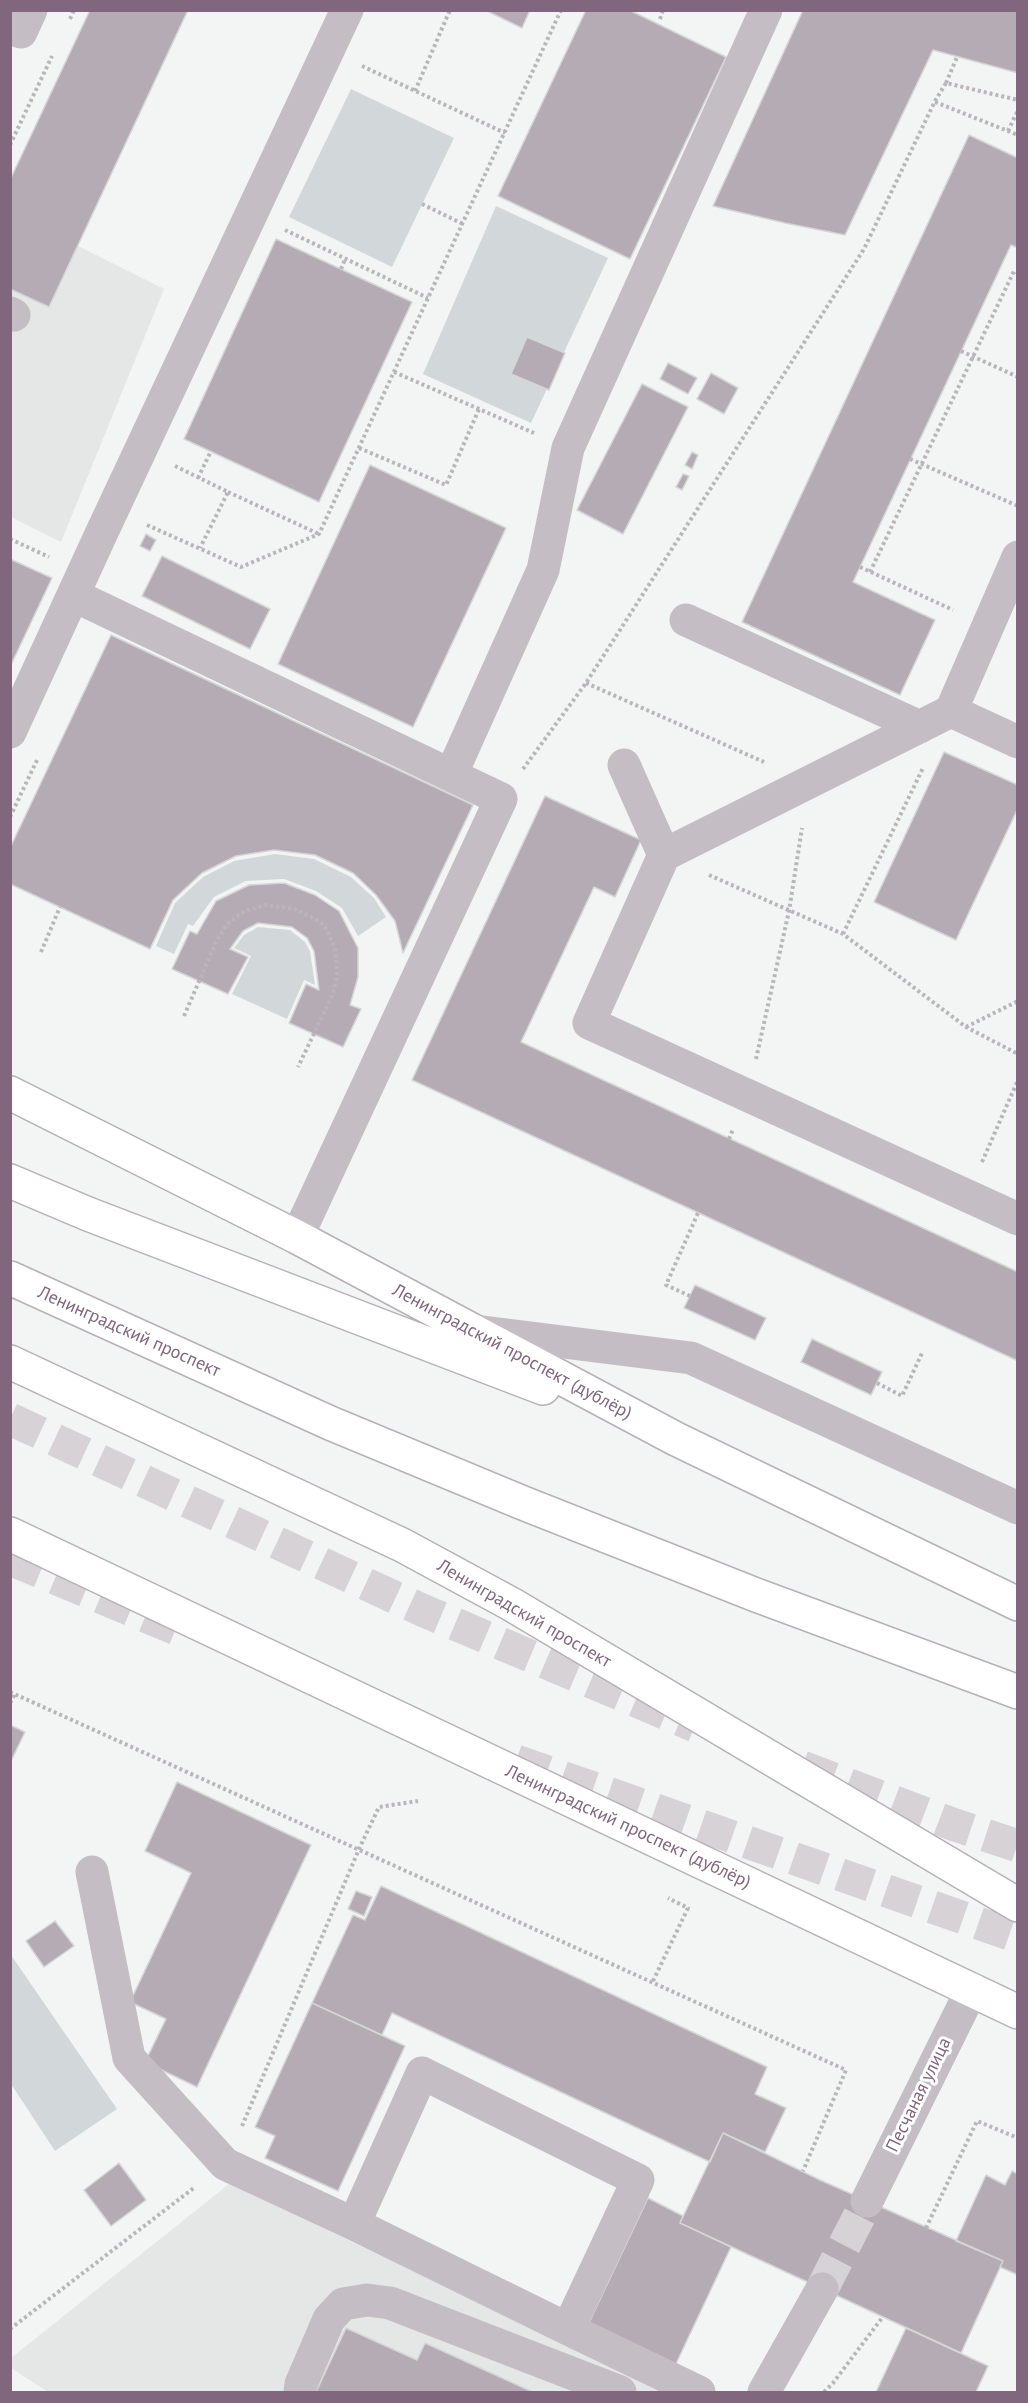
<!DOCTYPE html>
<html>
<head>
<meta charset="utf-8">
<style>
  body { margin:0 }
  #map { position:relative; width:1028px; height:2403px; overflow:hidden; background:#f2f5f4; font-family:"PT Sans",sans-serif }
  canvas { display:block }
  .frame { position:absolute; inset:0; border:12px solid #80677e; pointer-events:none }
</style>
</head>
<body>
<div id="map">
<canvas width="1028" height="2403"></canvas>
<div class="frame"></div>
</div>
<script>
const g = document.querySelector('canvas').getContext('2d');
g.lineJoin = 'round';
function fillPath(path, color) {
  g.fillStyle = color;
  g.fill(path, 'evenodd');
}
function poly(rows) {
  const path = new Path2D();
  for (const r of rows) {
    path.moveTo(r[0], r[1]);
    for (let i = 2; i < r.length; i += 2) path.lineTo(r[i], r[i + 1]);
  }
  return path;
}
function trace(path, color, width, dash) {
  g.strokeStyle = color;
  g.lineWidth = width;
  g.lineCap = dash ? 'butt' : 'round';
  g.setLineDash(dash || []);
  g.stroke(path);
}
function drawText(font, color, halo, rows, align = 'center') {
  g.font = font + ' "PT Sans",sans-serif';
  g.lineWidth = 6;
  g.setLineDash([]);
  g.textBaseline = 'middle';
  g.strokeStyle = halo;
  g.fillStyle = color;
  for (const [text, x, y, turn = 0] of rows) {
    g.save();
    g.translate(x, y);
    g.rotate((+turn || 0) * Math.PI / 180);
    g.textAlign = isNaN(turn) ? turn : align;
    if (halo) g.strokeText(text, 0, 0);
    g.fillText(text, 0, 0);
    g.restore();
  }
}
fillPath(poly([
  [78,246,164,289,61,542,11,517,10,289,49,307],
  [229,2184,662,2387,658,2392,48,2392,11,2368,11,2358]
]), '#e5e6e6');
fillPath(poly([
  [351,89,454,138,392,267,289,217],
  [496,206,608,258,531,423,423,374],
  [275,854,314,859,351,877,374,898,386,917,358,936,342,908,316,891,284,879,246,881,214,897,193,926,188,924,174,954,156,946,175,903,203,877,234,861],
  [258,927,290,930,305,942,310,951,315,985,304,980,287,1019,232,994,251,956,234,948,244,935],
  [11,1955,117,2109,55,2151,11,2084]
]), '#d2d8da');
const building = poly([
  [90,10,188,10,49,307,10,289,10,180,90,10],
  [485,10,530,10,522,28,485,10],
  [586,10,629,10,726,57,630,259,498,196,586,10],
  [803,10,1018,10,1018,73,933,50,845,235,785,223,713,206,803,10],
  [969,135,1018,158,1018,248,1011,245,853,582,935,620,900,695,742,622,969,135],
  [276,239,412,302,319,502,184,439,276,239],
  [527,337,565,353,549,390,511,374,527,337],
  [668,363,697,378,688,394,660,379,668,363],
  [711,373,738,388,724,414,697,399,711,373],
  [642,384,688,407,623,534,577,510,642,384],
  [692,452,698,455,692,469,685,465,692,452],
  [370,465,506,528,413,727,278,664,370,465],
  [683,474,689,476,682,490,676,487,683,474],
  [146,534,156,540,150,551,140,546,146,534],
  [162,556,270,609,250,649,142,596,162,556],
  [10,559,52,578,10,667,10,559],
  [111,635,473,805,403,953,395,921,376,895,353,873,315,855,274,850,236,856,202,873,173,900,150,949,10,884,10,848,111,635],
  [944,752,1018,785,1018,808,956,940,874,902,944,752],
  [545,796,641,840,615,897,594,887,521,1042,1018,1272,1018,1361,412,1080,545,796],
  [284,883,315,895,339,911,358,948,358,977,350,1005,361,1009,343,1047,289,1023,306,984,319,990,314,951,307,938,292,927,258,923,243,931,230,949,248,957,228,994,172,969,190,931,197,934,216,901,249,885,284,883],
  [695,1285,766,1318,755,1340,684,1308,695,1285],
  [812,1339,882,1372,871,1395,801,1362,812,1339],
  [10,1725,25,1732,10,1763,10,1725],
  [177,1782,311,1845,197,2087,145,2062,166,2019,130,2002,191,1873,145,1851,177,1782],
  [381,1886,767,2067,755,2094,786,2108,765,2152,723,2133,710,2162,392,2013,382,2035,312,2003,353,1915,365,1920,381,1886],
  [356,1891,372,1897,364,1916,348,1909,356,1891],
  [55,1921,74,1946,44,1967,26,1941,55,1921],
  [312,2003,405,2046,338,2191,265,2158,275,2136,255,2127,312,2003],
  [723,2133,820,2180,1003,2261,961,2353,680,2223,723,2133],
  [119,2163,146,2200,111,2226,84,2190,119,2163],
  [1012,2171,1018,2174,1018,2275,1000,2267,1003,2261,956,2241,986,2175,1005,2185,1012,2171],
  [648,2198,683,2216,680,2223,731,2247,674,2368,587,2327,648,2198],
  [346,2328,417,2360,425,2343,533,2392,316,2392,346,2328],
  [906,2328,988,2366,976,2392,876,2392,906,2328]
]);
fillPath(building, '#b5abb5');
trace(building, '#d5d6d6', 1.5);
trace(poly([
  [822,2289,867,2201]
]), '#d6d2d6', 33, [33, 16]);
trace(poly([
  [10,1419,422,1610,695,1726],
  [10,1559,186,1633],
  [516,1761,1018,1937],
  [802,1767,955,1825,1018,1846]
]), '#d6d2d6', 33, [33, 16]);
const major = poly([
  [10,1093,297,1237,676,1439,1018,1604],
  [10,1181,88,1214,543,1388],
  [10,1278,330,1423,523,1503,756,1595,1018,1692],
  [10,1362,402,1545,511,1604,1018,1905],
  [10,1534,1018,2012]
]);
trace(major, '#b8b0b7', 36);
trace(poly([
  [70,19,74,10],
  [660,19,663,10],
  [362,66,505,133],
  [946,83,957,57],
  [415,91,450,10],
  [935,102,1018,135],
  [1008,131,1018,110],
  [10,145,52,56],
  [422,204,463,224],
  [285,230,428,298],
  [341,269,345,259],
  [961,351,1018,377],
  [394,372,534,433],
  [359,448,446,485,479,409],
  [910,459,1018,506],
  [175,466,228,492,200,548],
  [198,478,211,451],
  [228,492,319,534],
  [147,525,241,567,319,534,561,10],
  [10,539,49,557],
  [860,567,953,610],
  [870,572,1014,271,1018,273],
  [586,683,764,762],
  [523,769,586,683,864,249,935,101,946,83,1018,100],
  [10,817,38,758],
  [709,875,843,934,966,1027,1018,1054],
  [843,934,923,768],
  [41,952,60,907],
  [184,1016,217,940,228,923,245,911,265,905,295,909,319,921,324,925,335,948,337,966,337,978,332,996,298,1067],
  [966,1027,1018,1001],
  [756,1059,789,911,802,828],
  [729,1139,733,1129],
  [982,1162,1018,1080],
  [690,1296,666,1285,698,1213],
  [877,1383,902,1396,923,1351],
  [10,1692,846,2070,803,2171],
  [10,1703,15,1694],
  [653,1981,688,1908,668,1898],
  [242,2126,359,1849,379,1807,418,1801],
  [926,2228,977,2121,1018,2138],
  [10,2329,195,2187],
  [824,2392,833,2383,882,2318]
]), '#bab5ba', 4, [3, 3]);
trace(poly([
  [10,28,21,32,31,10],
  [10,313,14,315],
  [1018,557,951,711,664,855,589,1023,1018,1219],
  [73,595,501,799,297,1237],
  [686,620,920,727],
  [951,711,1018,742],
  [10,732,102,532,347,10],
  [624,765,664,855],
  [451,775,543,570,568,448,766,10],
  [475,1331,691,1358,1018,1508],
  [92,1872,129,2058,225,2164,354,2224],
  [867,2201,972,1989],
  [568,2329,638,2180,422,2073,354,2224,568,2329,699,2392],
  [300,2392,301,2384,329,2319,343,2304,367,2300,390,2303,620,2392],
  [764,2392,822,2289]
]), '#c4bdc3', 33);
trace(major, '#fff', 33);
drawText('18px', '#80677e', '#fff', [
  ["Ленинградский проспект",129,1332,24],
  ["Ленинградский проспект (дублёр)",512,1352,28],
  ["Ленинградский проспект",524,1614,30],
  ["Ленинградский проспект (дублёр)",628,1827,25],
  ["Песчаная улица",919,2095,-64]
]);
</script>
</body>
</html>
